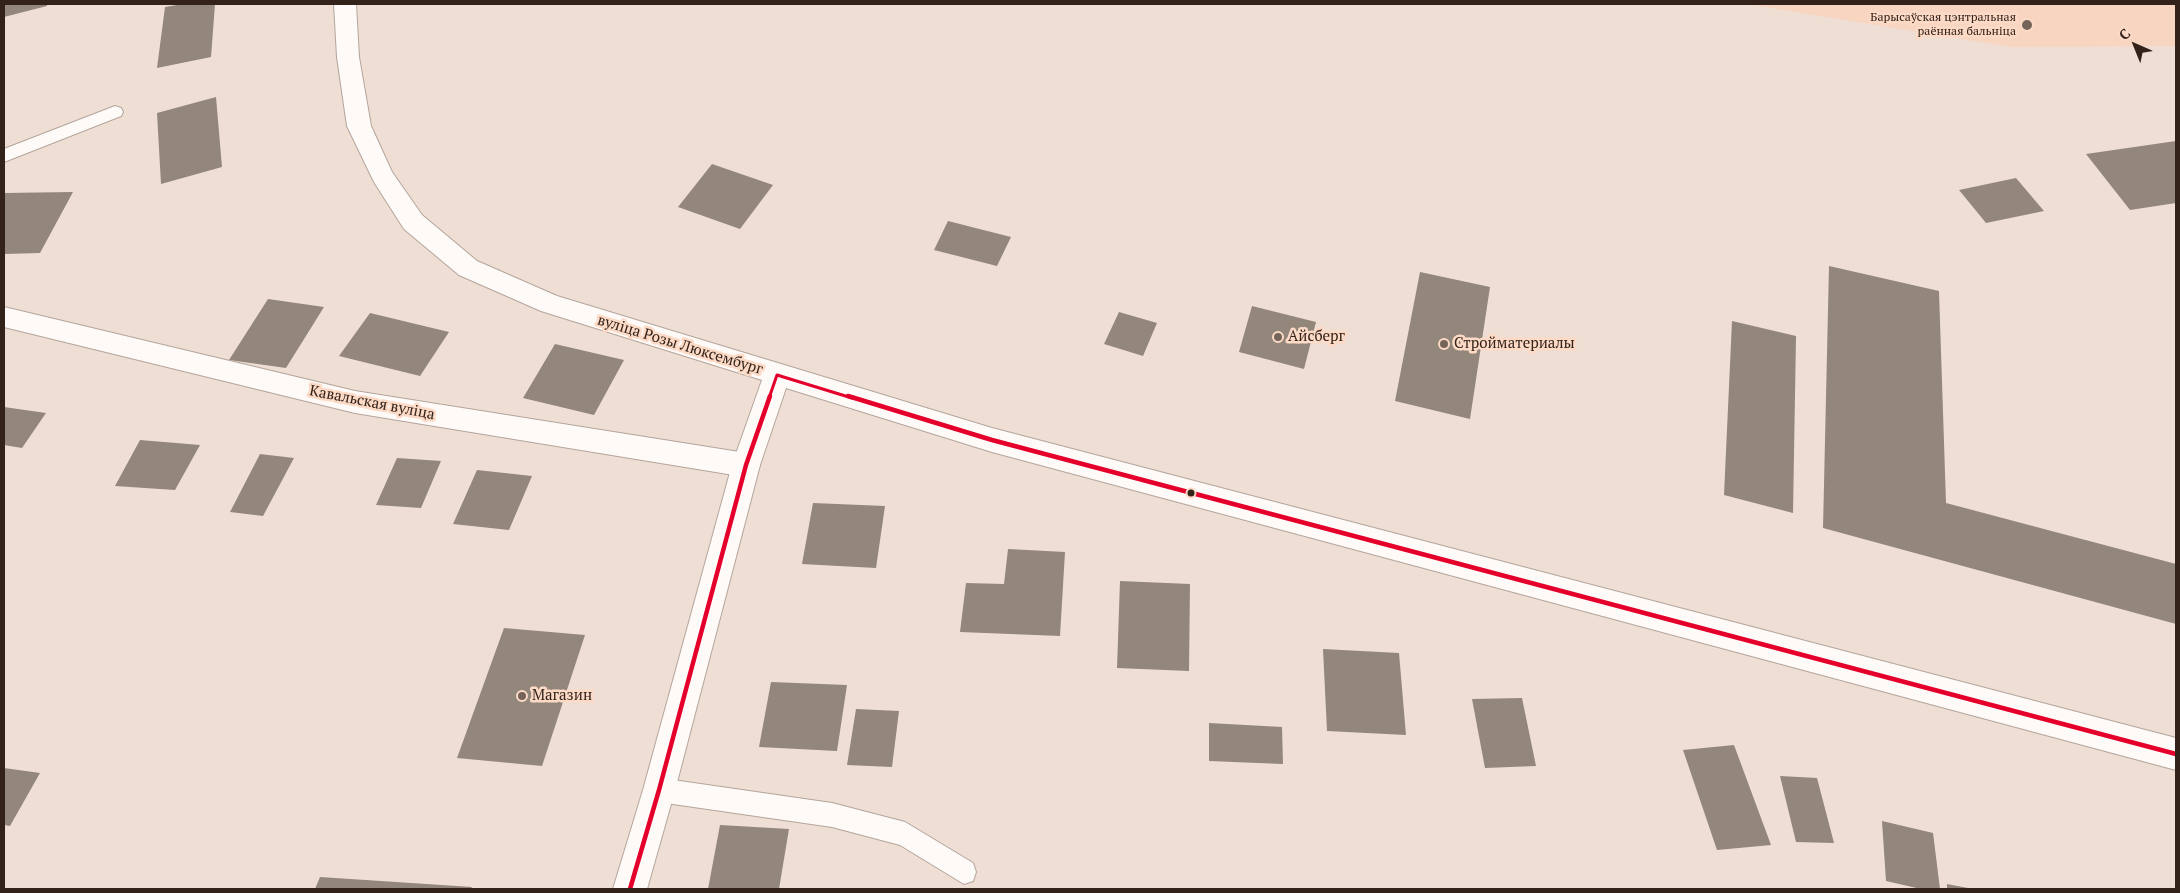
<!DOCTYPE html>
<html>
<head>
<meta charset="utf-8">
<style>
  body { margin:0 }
  #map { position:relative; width:2180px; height:893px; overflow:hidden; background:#efded3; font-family:"PT Serif",serif }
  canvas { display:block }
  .frame { position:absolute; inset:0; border:5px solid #322219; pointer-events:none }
  .north { position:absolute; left:2110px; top:20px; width:50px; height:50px; -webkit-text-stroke:4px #fcdac6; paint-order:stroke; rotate:316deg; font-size:14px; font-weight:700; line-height:20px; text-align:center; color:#322219 }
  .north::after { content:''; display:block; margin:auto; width:18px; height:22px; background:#322219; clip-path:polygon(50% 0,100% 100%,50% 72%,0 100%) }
</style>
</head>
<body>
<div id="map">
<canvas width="2180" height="893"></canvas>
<div class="frame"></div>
<div class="north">С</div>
</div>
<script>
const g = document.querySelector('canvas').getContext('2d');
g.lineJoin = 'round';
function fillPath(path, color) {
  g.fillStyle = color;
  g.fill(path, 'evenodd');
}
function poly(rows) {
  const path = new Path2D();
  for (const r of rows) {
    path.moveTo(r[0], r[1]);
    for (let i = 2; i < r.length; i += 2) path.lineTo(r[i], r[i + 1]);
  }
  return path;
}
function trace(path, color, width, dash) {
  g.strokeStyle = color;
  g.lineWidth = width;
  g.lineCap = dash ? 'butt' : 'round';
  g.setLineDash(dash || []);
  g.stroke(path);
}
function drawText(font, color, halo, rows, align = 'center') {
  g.font = font + ' "PT Serif",serif';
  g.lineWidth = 5;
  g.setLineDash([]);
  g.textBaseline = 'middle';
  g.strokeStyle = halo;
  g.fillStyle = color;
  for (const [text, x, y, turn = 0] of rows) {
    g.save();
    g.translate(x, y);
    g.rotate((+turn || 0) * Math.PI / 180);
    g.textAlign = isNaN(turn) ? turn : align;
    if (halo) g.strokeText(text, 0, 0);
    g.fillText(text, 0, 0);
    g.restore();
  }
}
fillPath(poly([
  [1747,4,2176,4,2176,46,2011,47]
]), '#f8d5c0');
fillPath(poly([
  [4,4,47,4,47,6,4,17],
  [183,4,215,4,211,57,157,68,165,7],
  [216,97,222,167,161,184,157,113],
  [2176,141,2176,203,2130,210,2086,154],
  [712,164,773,185,740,229,678,207],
  [2016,178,2044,211,1986,223,1959,190],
  [73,192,40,253,4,254,4,193],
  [948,221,1011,237,997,266,934,250],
  [1829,266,1939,291,1946,503,2176,564,2176,624,1823,528],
  [1420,272,1490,287,1470,419,1395,401],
  [268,299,324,307,286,368,229,360],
  [1252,306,1316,322,1304,369,1239,352],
  [1119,312,1157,323,1143,356,1104,344],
  [370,313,449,332,420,376,339,356],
  [1732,321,1796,336,1793,513,1724,495],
  [555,344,624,360,594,415,523,398],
  [4,407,46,413,22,448,4,445],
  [140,440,200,445,175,490,115,486],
  [260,454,294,458,263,516,230,512],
  [397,458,441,461,421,508,376,505],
  [477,470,532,476,509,530,453,524],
  [813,503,885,506,876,568,802,564],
  [1008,549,1065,552,1060,636,960,632,966,583,1004,584],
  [1120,581,1190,584,1189,671,1117,668],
  [504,628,585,635,542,766,457,758],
  [1323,649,1399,653,1406,735,1327,731],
  [771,682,847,685,837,751,759,747],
  [1522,698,1536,766,1485,768,1472,699],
  [856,709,899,711,892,767,847,765],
  [1209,723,1282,727,1283,764,1209,761],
  [1734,745,1771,845,1717,850,1683,750],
  [4,768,40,773,10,826,4,825],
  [1780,776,1817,778,1834,843,1796,842],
  [1882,821,1933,833,1940,889,1921,889,1886,881],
  [720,825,789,829,779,889,708,889],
  [320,877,472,887,471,889,315,889],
  [1947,884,1968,888,1967,889,1947,889]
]), '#93867b');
const lane = poly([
  [115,106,121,108,123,112,121,116,4,162,4,149,115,106],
  [659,778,832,803,905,822,973,863,976,872,973,881,964,884,900,845,832,827,659,802,651,798,647,790,651,782,659,778]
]);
const street = poly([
  [4,307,355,391,746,453,756,456,760,465,756,474,746,477,355,413,4,327,4,307]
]);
const secondary = poly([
  [334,4,356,4,359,57,371,126,392,172,422,215,477,261,557,296,992,428,2176,738,2176,770,992,452,786,388,760,465,675,790,647,889,613,889,643,790,732,465,762,380,541,311,459,275,404,229,374,182,347,126,337,57,334,4]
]);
trace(lane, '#b4a59c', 2);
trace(street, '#b4a59c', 2);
trace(secondary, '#b4a59c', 2);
fillPath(lane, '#fdfaf8');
fillPath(street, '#fdfaf8');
fillPath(secondary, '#fdfaf8');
trace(poly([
  [769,398,777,375,852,398]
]), '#e4002b', 3);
trace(poly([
  [848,396,992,440,2176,754],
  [630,889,659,790,746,465,770,396]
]), '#e4002b', 4.5);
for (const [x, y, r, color] of [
  [2027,25,6,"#74645a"],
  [1278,337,5,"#74645a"],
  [1444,344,5,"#74645a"],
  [1191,493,4.5,"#322219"],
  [522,696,5,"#74645a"]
]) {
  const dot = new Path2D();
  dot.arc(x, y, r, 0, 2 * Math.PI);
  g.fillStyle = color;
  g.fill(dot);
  trace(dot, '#fcdac6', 2);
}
drawText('12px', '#322219', '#fcdac6', [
  ["Барысаўская цэнтральная",2016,18],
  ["раённая бальніца",2016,32]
], 'right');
drawText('15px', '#322219', '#fcdac6', [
  ["Айсберг",1288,337],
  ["Стройматериалы",1454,344],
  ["Магазин",532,696]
], 'left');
drawText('15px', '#322219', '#fcdac6', [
  ["вуліца Розы Люксембург",680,345,17],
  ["Кавальская вуліца",372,403,11]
]);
</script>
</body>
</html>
